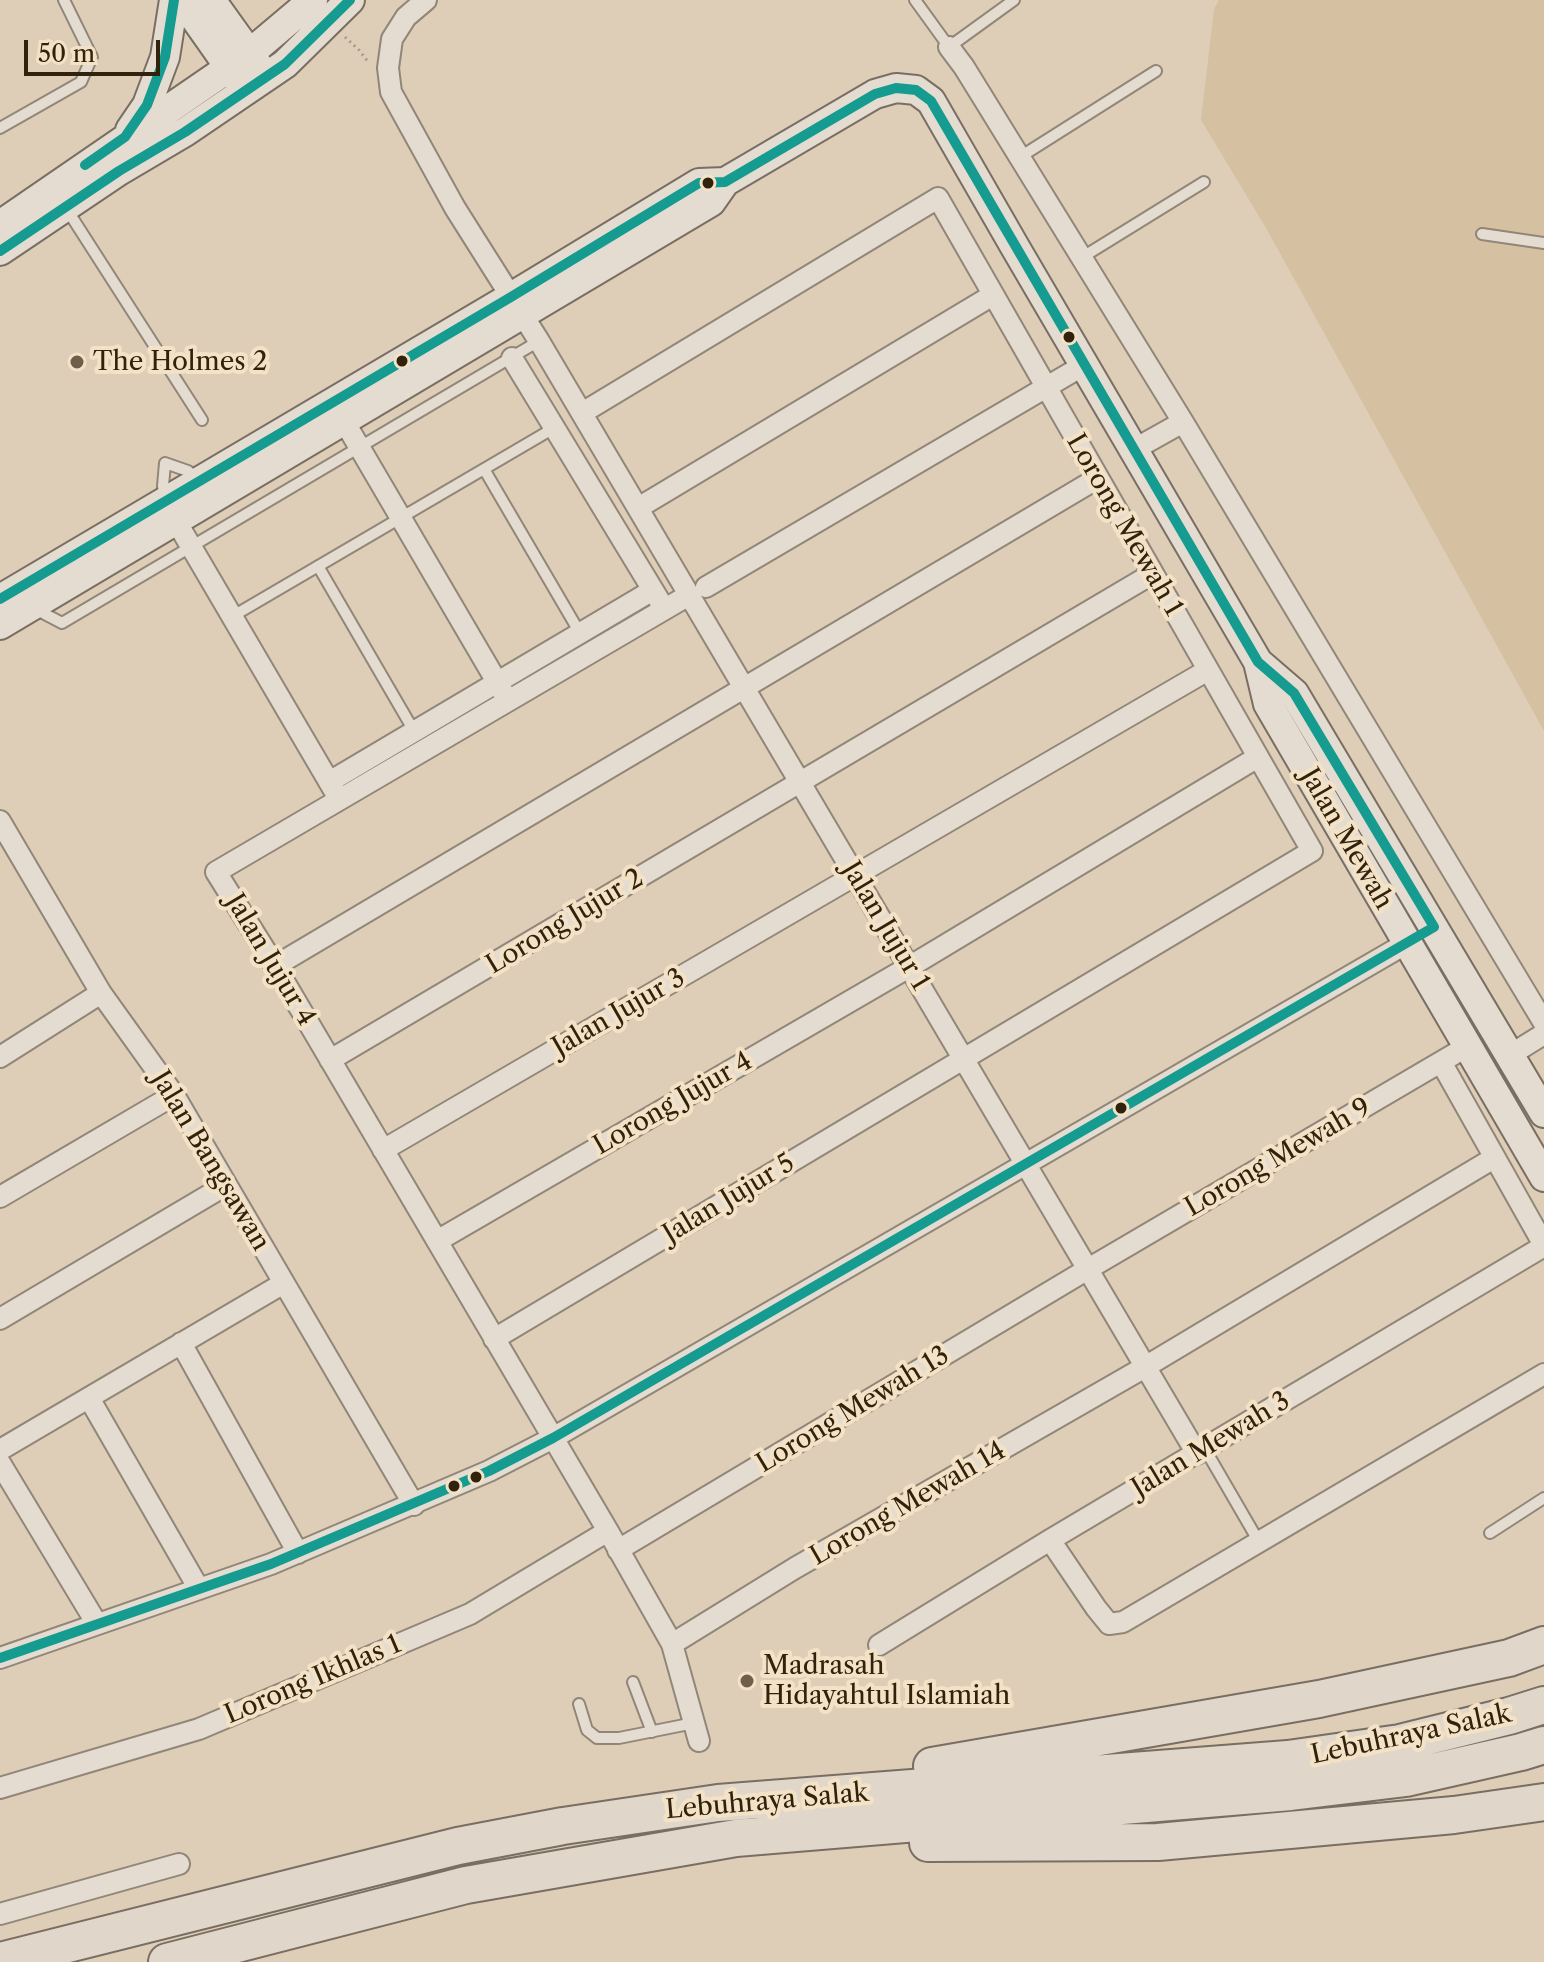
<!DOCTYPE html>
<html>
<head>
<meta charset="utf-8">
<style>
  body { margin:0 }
  #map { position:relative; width:1544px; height:1962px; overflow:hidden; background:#deceb8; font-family:"Libre Caslon Text",serif }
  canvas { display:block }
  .scale { position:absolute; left:24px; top:40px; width:136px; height:36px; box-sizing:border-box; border:4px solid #31220e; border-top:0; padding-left:10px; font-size:24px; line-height:28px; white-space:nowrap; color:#31220e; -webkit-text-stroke:6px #f4e2c6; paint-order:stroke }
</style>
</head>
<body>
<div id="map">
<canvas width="1544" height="1962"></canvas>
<div class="scale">50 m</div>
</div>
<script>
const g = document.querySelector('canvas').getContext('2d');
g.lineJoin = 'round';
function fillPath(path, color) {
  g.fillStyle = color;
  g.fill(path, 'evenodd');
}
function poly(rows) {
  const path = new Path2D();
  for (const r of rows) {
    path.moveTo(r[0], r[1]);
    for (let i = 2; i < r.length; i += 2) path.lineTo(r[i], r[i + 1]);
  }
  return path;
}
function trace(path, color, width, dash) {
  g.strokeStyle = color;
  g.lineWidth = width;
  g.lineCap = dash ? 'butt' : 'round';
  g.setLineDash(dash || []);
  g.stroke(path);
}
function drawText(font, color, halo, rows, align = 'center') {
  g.font = font + ' "Libre Caslon Text",serif';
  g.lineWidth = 8;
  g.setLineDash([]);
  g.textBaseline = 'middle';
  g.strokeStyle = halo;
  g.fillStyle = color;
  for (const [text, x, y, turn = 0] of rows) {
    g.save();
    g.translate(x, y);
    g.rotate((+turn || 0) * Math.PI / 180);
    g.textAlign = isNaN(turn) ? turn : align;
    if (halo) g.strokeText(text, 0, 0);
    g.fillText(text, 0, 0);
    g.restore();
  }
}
fillPath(poly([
  [1219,0,1544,0,1544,731,1266,228,1201,120,1214,9]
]), '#d5c0a1');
const lane = poly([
  [915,0,949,47,1014,0],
  [0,128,81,82,92,57,64,0],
  [1020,157,1156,71],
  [66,208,202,420],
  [1482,234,1544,243],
  [1081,258,1204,182],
  [484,469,580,633],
  [165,500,163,486,165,463,188,471,196,478],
  [318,566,414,731],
  [35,606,41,612,62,623,539,341],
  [233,616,554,428],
  [1205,1449,1259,1542],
  [1490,1533,1544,1498],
  [633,1682,652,1732],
  [579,1704,587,1730,597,1738,619,1738,694,1723]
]);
const street = poly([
  [426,0,406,17,392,39,388,68,391,92,455,208,539,341,1197,1454],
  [949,47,964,67,1183,422,1544,1023],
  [512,358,659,600],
  [344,421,504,694],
  [1133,450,1183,422],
  [638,508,993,295],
  [169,509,335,792],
  [706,587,1084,365],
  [689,595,216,872,275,966,608,1531,672,1644,699,1741],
  [329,782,653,590],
  [0,821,101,993,174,1095,414,1505],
  [275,966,1098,478],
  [1510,1055,1544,1034],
  [0,1057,101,993],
  [330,1060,1152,574],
  [1441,1062,1544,1245],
  [383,1150,1208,670],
  [0,1197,174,1095],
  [437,1241,909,967,1258,757],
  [0,1319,226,1185],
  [494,1339,1312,851,938,198,582,413],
  [181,1343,298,1553],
  [89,1398,199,1589],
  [0,1450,284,1283],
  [0,1463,97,1624],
  [1050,1540,1096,1608,1109,1624,1123,1622,1544,1374],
  [618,1550,1088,1269,1468,1046],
  [672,1644,795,1568,1145,1367,1494,1158],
  [879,1645,1050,1540,1544,1246],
  [0,1658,271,1564,489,1471,553,1438,1407,943],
  [0,1788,199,1729,470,1614,608,1531],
  [0,1914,179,1864]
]);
const secondary = poly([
  [182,0,239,81],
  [211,0,259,67],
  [130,130,147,105,165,57,174,0],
  [0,225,249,54,313,0],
  [0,251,119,171,185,132,285,64,350,0],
  [0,599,511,297,699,183,725,182],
  [0,625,711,202,725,182,875,94,896,88,916,90,931,101,1015,247,1258,662,1268,704,1544,1177],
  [1258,662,1294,693,1544,1113]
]);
const highway = poly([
  [932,1766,1319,1699,1509,1658,1544,1645],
  [928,1843,1158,1842,1454,1815,1544,1802],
  [0,1961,458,1846,563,1826,718,1803,1288,1759,1400,1743,1509,1716,1544,1705],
  [167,1962,466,1885,736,1838,1291,1792,1406,1778,1521,1752,1544,1745]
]);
trace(lane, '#918677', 14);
trace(street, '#918677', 24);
trace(secondary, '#796e61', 32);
trace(highway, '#796e61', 40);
trace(poly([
  [345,37,359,50,369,63]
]), '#a29b91', 3, [2, 4]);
trace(lane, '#e4dcd1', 10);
trace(street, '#e4dcd1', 20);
trace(secondary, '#e4dcd1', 28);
trace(highway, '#e0d6c9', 36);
trace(poly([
  [85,165,125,137,147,105,165,57,174,0],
  [0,251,119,171,185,132,285,64,350,0],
  [0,599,511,297,699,183,725,182,875,94,896,88,916,90,931,101,1258,662,1294,693,1434,927,553,1438,489,1471,271,1564,0,1658]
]), '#159b8f', 10);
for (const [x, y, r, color] of [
  [708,183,7,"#31220e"],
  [1069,337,7,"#31220e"],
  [402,361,7,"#31220e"],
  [77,362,8,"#6e5e4a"],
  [1121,1108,7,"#31220e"],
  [476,1477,7,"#31220e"],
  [454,1486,7,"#31220e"],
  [747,1681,8,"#6e5e4a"]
]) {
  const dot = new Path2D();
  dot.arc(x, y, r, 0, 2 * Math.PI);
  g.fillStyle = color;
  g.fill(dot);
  trace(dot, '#f4e2c6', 3);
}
drawText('26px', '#31220e', '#f4e2c6', [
  ["The Holmes 2",93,362],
  ["Madrasah",763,1666],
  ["Hidayahtul Islamiah",763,1696]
], 'left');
drawText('26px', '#31220e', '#f4e2c6', [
  ["Lorong Mewah 1",1124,525,60],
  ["Jalan Mewah",1346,839,60],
  ["Lorong Jujur 2",565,922,-31],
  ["Jalan Jujur 1",885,926,59],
  ["Jalan Jujur 4",270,960,59],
  ["Jalan Jujur 3",619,1013,-30],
  ["Lorong Jujur 4",673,1104,-30],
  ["Lorong Mewah 9",1278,1158,-30],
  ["Jalan Bangsawan",210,1161,59],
  ["Jalan Jujur 5",729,1199,-31],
  ["Lorong Mewah 13",853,1410,-31],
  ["Jalan Mewah 3",1211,1445,-31],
  ["Lorong Mewah 14",908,1504,-30],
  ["Lorong Ikhlas 1",313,1680,-23],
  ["Lebuhraya Salak",1411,1735,-12],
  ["Lebuhraya Salak",767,1802,-5]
]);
</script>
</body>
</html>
